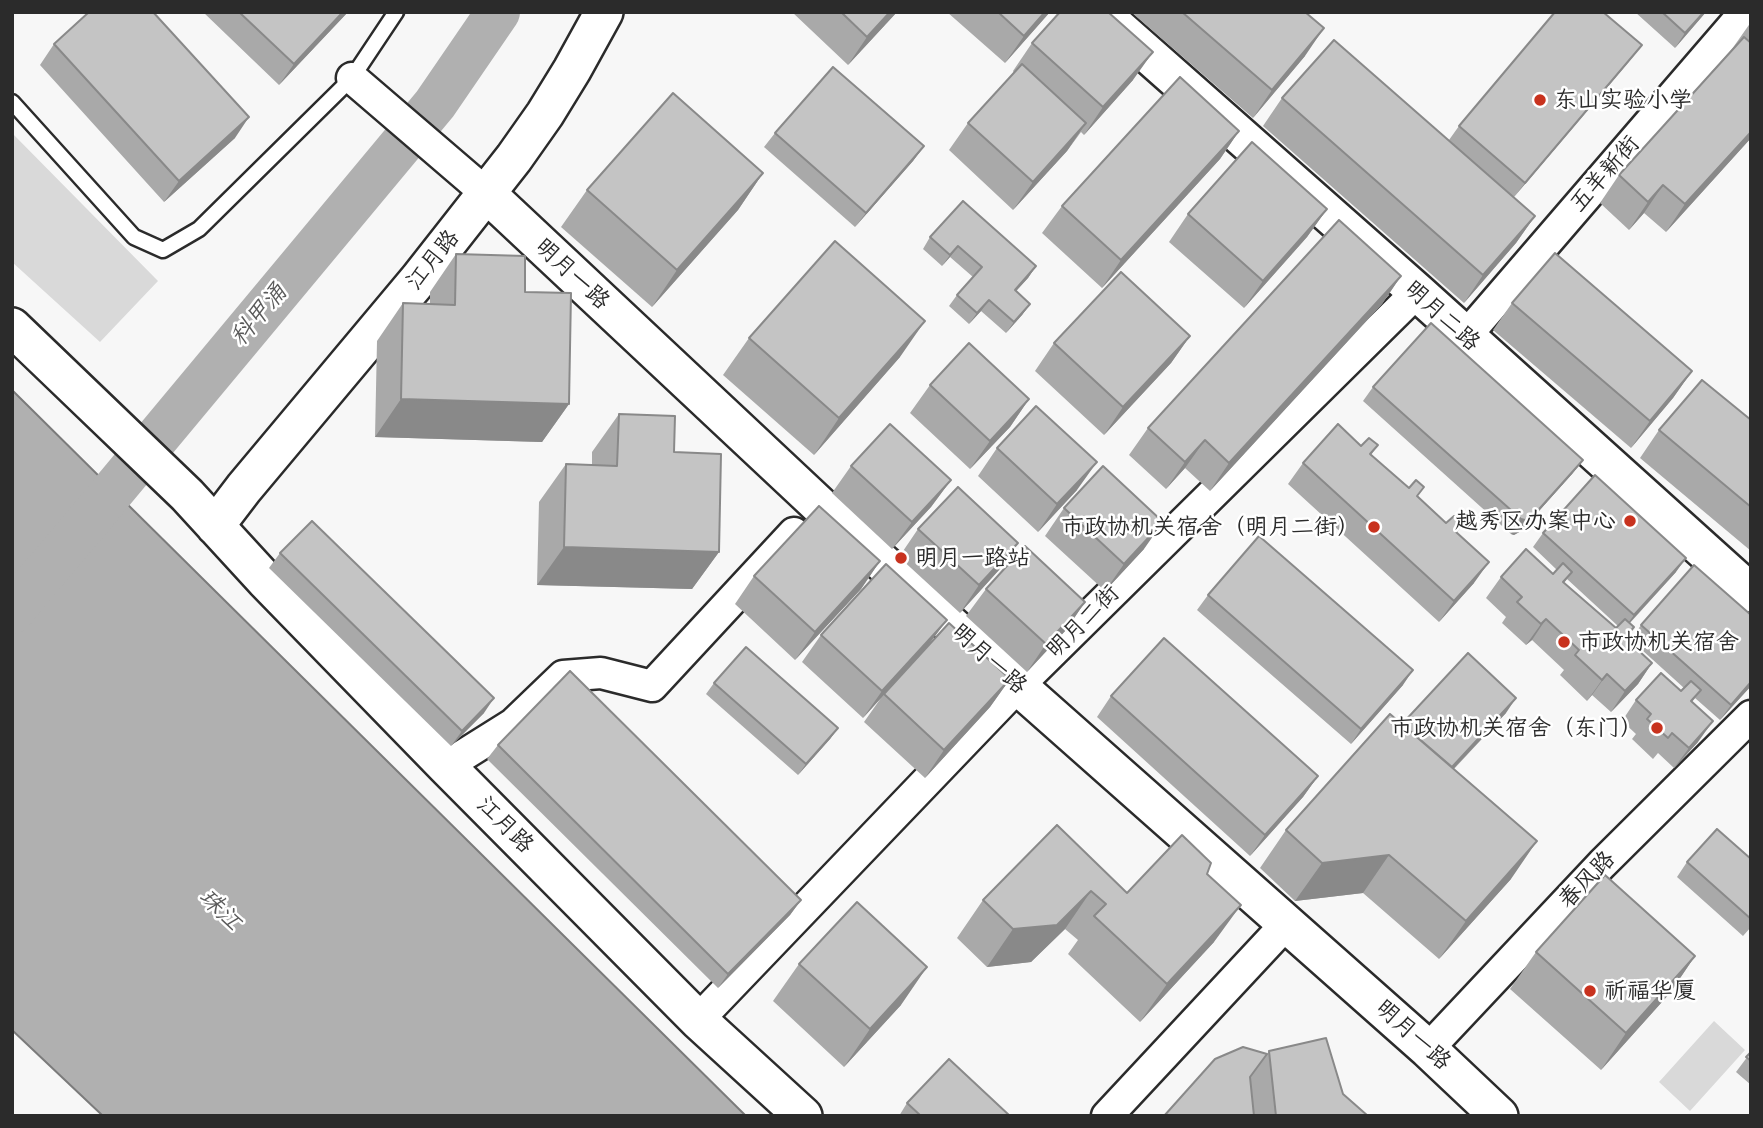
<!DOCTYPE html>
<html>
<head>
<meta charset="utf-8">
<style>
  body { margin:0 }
  #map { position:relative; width:1763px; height:1128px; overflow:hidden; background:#f7f7f7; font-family:"Comic Neue",sans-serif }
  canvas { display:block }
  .frame { position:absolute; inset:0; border:14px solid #2b2b2b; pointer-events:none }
</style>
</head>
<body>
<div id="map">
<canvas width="1763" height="1128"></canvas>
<div class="frame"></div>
</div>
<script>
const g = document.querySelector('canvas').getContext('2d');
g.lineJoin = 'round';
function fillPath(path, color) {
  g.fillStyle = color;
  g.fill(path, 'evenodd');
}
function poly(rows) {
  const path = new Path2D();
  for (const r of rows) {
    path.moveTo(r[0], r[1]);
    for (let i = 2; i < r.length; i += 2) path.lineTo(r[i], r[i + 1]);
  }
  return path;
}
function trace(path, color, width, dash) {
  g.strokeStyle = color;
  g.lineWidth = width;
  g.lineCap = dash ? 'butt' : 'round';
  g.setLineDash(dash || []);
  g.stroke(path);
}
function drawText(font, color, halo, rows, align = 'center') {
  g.font = font + ' "Comic Neue","LXGW WenKai TC",sans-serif';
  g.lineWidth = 5;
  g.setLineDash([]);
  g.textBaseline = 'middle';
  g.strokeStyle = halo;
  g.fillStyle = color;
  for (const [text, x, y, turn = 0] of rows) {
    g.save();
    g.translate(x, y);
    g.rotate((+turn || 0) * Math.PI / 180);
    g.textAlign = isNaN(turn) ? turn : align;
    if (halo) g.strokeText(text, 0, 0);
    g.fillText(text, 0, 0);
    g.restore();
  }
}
fillPath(poly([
  [12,133,158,281,100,342,12,262],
  [1714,1021,1745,1050,1690,1111,1659,1082]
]), '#d9d9d9');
const water = poly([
  [12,390,113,490,746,1116,103,1116,12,1030,12,390]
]);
fillPath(water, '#b0b0b0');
trace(water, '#7b7b7b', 2);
trace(poly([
  [12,612,435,104,498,12]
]), '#b0b0b0', 44);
const service = poly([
  [12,102,134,237,163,250,199,229,352,78,396,12]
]);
const minor = poly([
  [352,78,486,193],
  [1465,337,1745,12],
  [446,766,513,724,563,676,601,673,652,686,794,533],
  [698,1020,1018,686,1417,292],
  [1428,1049,1602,864,1751,716],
  [1107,1116,1287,923]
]);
const tertiary = poly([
  [1100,12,1417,292,1751,593],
  [486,193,820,506,1018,686,1428,1049,1499,1116],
  [12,327,187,495,265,580,446,766,698,1020,803,1116],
  [215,526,244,488,419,279,514,158,545,114,572,70,604,12]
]);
trace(service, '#2b2b2b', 19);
trace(minor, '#2b2b2b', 35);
trace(tertiary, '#2b2b2b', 42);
trace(service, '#fff', 14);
trace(minor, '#fff', 30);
trace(tertiary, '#fff', 37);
fillPath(poly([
  [203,12,348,12,279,85],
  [792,12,897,12,848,65],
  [947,12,1050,12,1005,63],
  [1131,12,1305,12,1305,56,1253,118],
  [1635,12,1706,12,1675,48],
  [1751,22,1751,138,1666,232,1644,213,1629,230,1600,203,1619,175,1732,49],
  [1032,43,1133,80,1084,135,1081,132,1067,151,1013,210,949,150,968,123,1014,73,1013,71],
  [54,44,235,138,164,202,40,65],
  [1631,59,1514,197,1535,216,1516,243,1464,303,1263,126,1282,98,1449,140,1459,126],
  [1239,131,1220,159,1102,288,1042,233,1062,206],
  [775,133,924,146,913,161,855,227,764,147],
  [763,173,738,210,652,307,561,227,587,190],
  [1327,209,1307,237,1244,308,1169,242,1188,214],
  [930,237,1036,266,1028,278,1016,291,1030,304,1022,315,1006,333,981,311,969,324,949,306,957,295,973,277,950,257,942,266,923,249],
  [456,254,525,292,569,404,542,442,375,437,377,341,403,303,430,304,430,292],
  [1401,276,1382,304,1210,491,1185,468,1166,489,1129,455,1148,428],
  [1512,303,1692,371,1673,398,1631,448,1493,330],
  [1190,336,1171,363,1104,435,1035,371,1054,343],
  [749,338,900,357,814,455,723,375],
  [930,385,1029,399,1010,427,970,469,910,413],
  [1373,387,1583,460,1572,474,1521,531,1514,535,1511,534,1363,401],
  [619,414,674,452,719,552,692,589,537,585,539,502,566,464,592,465,592,452],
  [1751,420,1751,551,1640,458,1659,430],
  [1378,445,1371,455,1446,523,1462,524,1456,532,1474,583,1439,622,1288,484,1303,463,1361,446],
  [997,448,1077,490,1038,532,978,476],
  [851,466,951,480,931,507,892,549,832,493],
  [1064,508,1144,549,1105,591,1045,536],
  [918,529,999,570,960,613,899,557],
  [1543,533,1676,572,1630,623,1626,638,1652,663,1638,684,1611,712,1592,695,1587,701,1560,675,1564,670,1532,640,1526,645,1502,623,1506,617,1486,598,1501,577,1553,574,1557,570,1533,547],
  [1567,579,1618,626,1616,628,1564,583],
  [280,553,484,713,451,746,269,568],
  [880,561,861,589,795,660,735,604,754,576],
  [986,589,1085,602,1066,630,1027,672,966,616],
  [1208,595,1403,685,1351,744,1197,610],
  [1641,625,1751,686,1720,720,1695,698,1692,702,1698,742,1674,768,1658,753,1653,759,1632,739,1636,734,1622,721,1636,700,1681,691,1684,688,1631,640],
  [821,635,929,645,1010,679,990,707,925,778,864,722,881,698,863,718,802,662],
  [714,683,838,728,830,739,798,775,706,694],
  [1111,696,1318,776,1303,797,1250,856,1097,717],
  [1506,713,1454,769,1511,879,1439,959,1363,893,1295,901,1260,868,1286,830,1402,724],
  [498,745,801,900,790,915,718,988,487,759],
  [1057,825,1127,893,1207,874,1214,942,1140,1022,1068,954,1078,940,1065,929,1031,962,987,967,957,938,983,900],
  [1751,859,1751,927,1743,936,1677,877,1687,862],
  [1536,952,1695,956,1670,993,1601,1070,1510,989],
  [799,964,901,1005,844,1067,773,1001],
  [1269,1051,1343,1094,1368,1116,1164,1116,1267,1054],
  [1751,1052,1751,1085,1736,1072],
  [907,1103,1010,1116,899,1116]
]), '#a9a9a9');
fillPath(poly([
  [343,12,348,12,279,85,294,64],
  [890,12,897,12,848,65,867,37],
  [1045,12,1050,12,1005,63,1024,36],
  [1704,12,1706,12,1675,48,1685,33],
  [1324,28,1305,56,1253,118,1272,90],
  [1642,45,1631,59,1514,197,1525,183],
  [1153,52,1133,80,1084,135,1103,107],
  [249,117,235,138,164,202,179,181],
  [1086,123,1067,151,1013,210,1033,182],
  [1239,131,1220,159,1102,288,1121,260],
  [1751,132,1751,138,1666,232,1685,204],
  [924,146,913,161,855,227,866,213],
  [763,173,738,210,652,307,677,270],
  [1663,185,1644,213,1629,230,1648,202],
  [1327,209,1307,237,1244,308,1263,281],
  [1535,216,1516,243,1464,303,1483,275],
  [958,246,950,257,942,266,950,255],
  [1036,266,1028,278,1007,301,1015,290],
  [1401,276,1382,304,1210,491,1229,463],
  [989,300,981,311,969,324,977,313],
  [1030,304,1022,315,1006,333,1014,322],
  [925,321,900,357,814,455,839,418],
  [1190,336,1171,363,1104,435,1123,407],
  [1692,371,1673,398,1631,448,1650,421],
  [401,399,569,404,542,442,375,437],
  [1029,399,1010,427,970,469,990,441],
  [1205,440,1185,468,1166,489,1185,462],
  [1583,460,1572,474,1521,531,1514,535,1511,534,1521,519],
  [1097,462,1077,490,1038,532,1057,504],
  [951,480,931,507,892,549,912,522],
  [1163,522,1144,549,1105,591,1124,564],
  [1018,543,999,570,960,613,979,585],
  [564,547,719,552,692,589,537,585],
  [1686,558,1676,572,1623,630,1634,615],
  [880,561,861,589,795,660,815,632],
  [1489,562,1474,583,1439,622,1454,601],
  [1085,602,1066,630,1027,672,1046,644],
  [1546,619,1532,640,1526,645,1541,624],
  [947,620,927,647,863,718,882,691],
  [1652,663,1638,684,1611,712,1625,691],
  [1413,670,1403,685,1351,744,1361,729],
  [1607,674,1592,695,1587,701,1602,680],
  [1010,679,990,707,925,778,944,750],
  [1751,682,1751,686,1720,720,1731,705],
  [494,698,484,713,451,746,462,731],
  [1516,698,1506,713,1423,801,1434,786],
  [1713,721,1698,742,1674,768,1689,748],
  [838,728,830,739,798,775,806,764],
  [1318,776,1303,797,1250,856,1265,835],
  [1537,841,1511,879,1439,959,1466,921],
  [1389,855,1363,893,1295,901,1322,863],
  [1091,891,1065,929,1031,962,987,967,1013,929],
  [801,900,790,915,718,988,728,974],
  [1241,905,1214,942,1140,1022,1167,984],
  [1695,956,1670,993,1601,1070,1626,1033],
  [927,967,901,1005,844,1067,870,1029]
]), '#898989');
const building = poly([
  [89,12,153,12,249,117,179,181,54,44,89,12],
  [239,12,343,12,294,64,239,12],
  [841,12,890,12,867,37,841,12],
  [998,12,1045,12,1024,36,998,12],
  [1060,12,1108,12,1153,52,1103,107,1032,43,1060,12],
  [1182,12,1305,12,1324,28,1272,90,1182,12],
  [1555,12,1603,12,1642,45,1525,183,1459,126,1555,12],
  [1662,12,1704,12,1685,33,1662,12],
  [1744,37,1751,43,1751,132,1685,204,1663,185,1648,202,1619,175,1744,37],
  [1334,40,1535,216,1483,275,1282,98,1334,40],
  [1022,64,1086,123,1033,182,968,123,1022,64],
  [833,67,924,146,866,213,775,133,833,67],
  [1180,77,1239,131,1121,260,1062,206,1180,77],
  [673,93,763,173,677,270,587,190,673,93],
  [1252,142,1327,209,1263,281,1188,214,1252,142],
  [963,201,1036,266,1015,290,1030,304,1014,322,989,300,977,313,957,295,982,267,958,246,950,255,930,237,963,201],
  [1339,220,1401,276,1229,463,1205,440,1185,462,1148,428,1339,220],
  [835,241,925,321,839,418,749,338,835,241],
  [1555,253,1692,371,1650,421,1512,303,1555,253],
  [456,254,525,256,525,292,571,293,569,404,401,399,403,303,455,305,456,254],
  [1121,272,1190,336,1123,407,1054,343,1121,272],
  [1431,323,1583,460,1532,517,1525,520,1521,519,1373,387,1431,323],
  [969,343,1029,399,990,441,930,385,969,343],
  [1702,380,1751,420,1751,507,1659,430,1702,380],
  [1036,406,1097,462,1057,504,997,448,1036,406],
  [619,414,675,416,674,452,721,454,719,552,564,547,566,464,617,466,619,414],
  [890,424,951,480,912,522,851,466,890,424],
  [1338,424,1361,446,1369,438,1378,445,1370,454,1409,488,1416,480,1424,487,1417,496,1446,523,1454,516,1462,524,1456,532,1489,562,1454,601,1303,463,1338,424],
  [1103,466,1163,522,1124,564,1064,508,1103,466],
  [1595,475,1686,558,1634,615,1543,533,1595,475],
  [958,487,1018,543,979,585,918,529,958,487],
  [819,506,880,561,815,632,754,576,819,506],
  [312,521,494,698,462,731,280,553,312,521],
  [1259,536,1413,670,1361,729,1208,595,1259,536],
  [1025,546,1085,602,1046,644,986,589,1025,546],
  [1526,549,1553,574,1563,563,1572,572,1563,582,1616,628,1625,619,1634,627,1625,638,1652,663,1625,691,1607,674,1602,680,1575,655,1579,650,1546,619,1541,624,1517,602,1522,597,1501,577,1526,549],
  [886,564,947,620,882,691,821,635,886,564],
  [1694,565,1751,615,1751,682,1731,705,1641,625,1694,565],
  [949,623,1010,679,944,750,884,694,949,623],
  [1164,638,1318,776,1265,835,1111,696,1164,638],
  [746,647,838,728,806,764,714,683,746,647],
  [1468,653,1516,698,1452,767,1402,724,1468,653],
  [570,671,801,900,728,974,498,745,570,671],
  [1661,673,1681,691,1691,681,1701,690,1691,701,1713,721,1689,748,1672,733,1668,738,1647,719,1651,714,1636,700,1661,673],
  [1390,714,1537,841,1466,921,1389,855,1322,863,1286,830,1390,714],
  [1057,825,1127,893,1182,835,1211,863,1207,874,1241,905,1167,984,1094,916,1106,904,1091,891,1057,925,1013,929,983,900,1057,825],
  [1717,829,1751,859,1751,919,1687,862,1717,829],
  [1605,875,1695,956,1626,1033,1536,952,1605,875],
  [857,902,927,967,870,1029,799,964,857,902],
  [1326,1038,1343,1094,1368,1116,1276,1116,1269,1051,1326,1038],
  [1243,1047,1267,1054,1250,1077,1254,1116,1164,1116,1215,1059,1243,1047],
  [1751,1052,1751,1061,1746,1057,1751,1052],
  [949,1059,1010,1116,921,1116,907,1103,949,1059]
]);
fillPath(building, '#c4c4c4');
trace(building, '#898989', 2);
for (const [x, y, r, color] of [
  [1540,100,7,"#c8321e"],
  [1630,521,7,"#c8321e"],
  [1374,527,7,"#c8321e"],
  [901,558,7,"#c8321e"],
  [1564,642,7,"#c8321e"],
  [1657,728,7,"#c8321e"],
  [1590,991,7,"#c8321e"]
]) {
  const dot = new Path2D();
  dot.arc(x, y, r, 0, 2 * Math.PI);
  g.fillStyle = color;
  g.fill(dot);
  trace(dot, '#fff', 2.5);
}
drawText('23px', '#2b2b2b', '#fff', [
  ["东山实验小学",1554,100],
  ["越秀区办案中心",1616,521,"right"],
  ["市政协机关宿舍（明月二街）",1360,527,"right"],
  ["明月一路站",915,558],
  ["市政协机关宿舍",1578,642],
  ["市政协机关宿舍（东门）",1643,728,"right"],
  ["祈福华厦",1604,991]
], 'left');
drawText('23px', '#2b2b2b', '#fff', [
  ["五羊新街",1605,174,-49],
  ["江月路",433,260,-51],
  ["明月一路",572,274,43],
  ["明月二路",1442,316,42],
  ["明月二街",1083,622,-45],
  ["明月一路",989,659,42],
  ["江月路",505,825,45],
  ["春风路",1587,880,-46],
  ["明月一路",1413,1035,42]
]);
drawText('italic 24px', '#5a5a5a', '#fff', [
  ["科甲涌",259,315,-50],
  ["珠江",220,910,45]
]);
</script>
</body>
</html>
